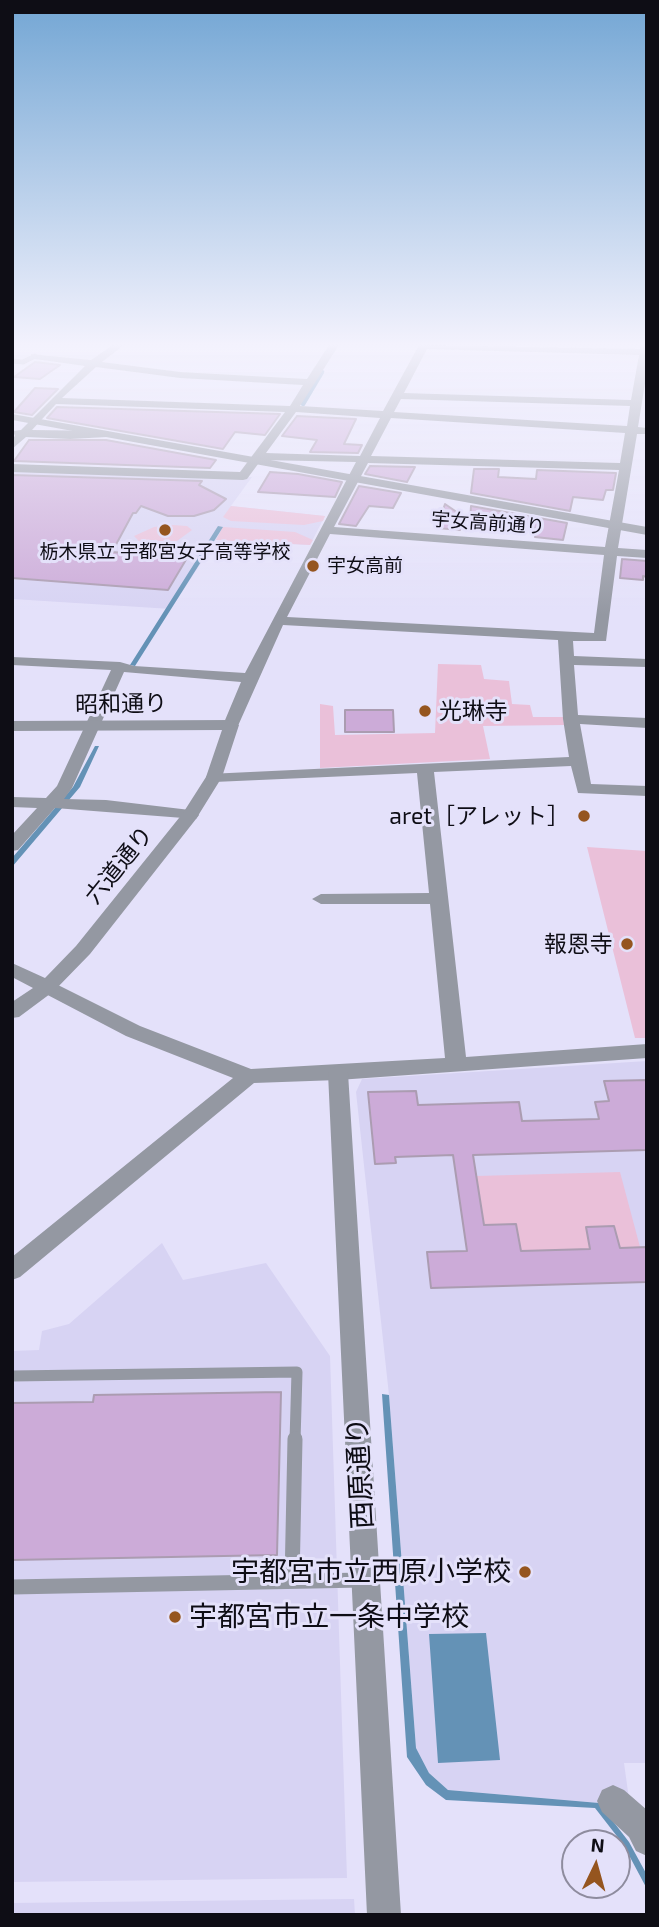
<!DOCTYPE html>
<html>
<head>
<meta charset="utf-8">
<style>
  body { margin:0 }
  #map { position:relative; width:659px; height:1927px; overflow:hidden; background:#e4e1fa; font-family:"Exo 2",sans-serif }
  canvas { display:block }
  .frame { position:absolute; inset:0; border:14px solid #0e0d15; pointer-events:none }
  .north { position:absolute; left:561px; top:1829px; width:70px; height:70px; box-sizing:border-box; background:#e4e1fa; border:2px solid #8e8c9e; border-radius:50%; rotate:5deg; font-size:19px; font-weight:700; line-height:28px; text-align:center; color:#0e0d15 }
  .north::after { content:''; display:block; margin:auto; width:24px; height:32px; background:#95551f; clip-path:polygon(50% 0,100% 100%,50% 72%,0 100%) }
</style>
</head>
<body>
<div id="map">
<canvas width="659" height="1927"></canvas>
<div class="frame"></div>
<div class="north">N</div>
</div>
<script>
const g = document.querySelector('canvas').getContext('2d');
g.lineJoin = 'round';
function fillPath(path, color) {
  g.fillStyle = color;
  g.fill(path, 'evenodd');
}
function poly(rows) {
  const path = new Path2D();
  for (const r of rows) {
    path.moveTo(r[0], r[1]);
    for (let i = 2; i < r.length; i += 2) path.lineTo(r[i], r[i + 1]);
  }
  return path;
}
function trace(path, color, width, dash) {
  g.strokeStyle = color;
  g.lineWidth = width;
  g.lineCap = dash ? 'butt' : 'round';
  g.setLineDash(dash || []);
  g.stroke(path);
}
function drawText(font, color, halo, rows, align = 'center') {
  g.font = font + ' "Exo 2","Noto Sans JP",sans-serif';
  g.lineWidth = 6;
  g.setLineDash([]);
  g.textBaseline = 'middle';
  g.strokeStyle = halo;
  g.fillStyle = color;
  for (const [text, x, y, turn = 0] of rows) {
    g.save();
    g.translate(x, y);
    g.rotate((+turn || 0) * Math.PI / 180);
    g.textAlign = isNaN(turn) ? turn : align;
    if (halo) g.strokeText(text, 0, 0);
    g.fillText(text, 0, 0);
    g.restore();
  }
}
fillPath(poly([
  [12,470,252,477,231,506,325,516,310,545,216,540,171,609,12,599],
  [647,1061,647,1763,624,1763,629,1799,599,1803,448,1790,429,1773,416,1748,389,1395,356,1092,362,1079],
  [162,1243,183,1280,266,1263,330,1356,347,1878,12,1882,12,1351,39,1350,42,1331,69,1324],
  [354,1899,355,1915,12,1915,12,1903]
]), '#d7d3f3');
fillPath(poly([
  [231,506,325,516,323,521,304,525,231,521,223,517],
  [173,525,187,526,192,530,177,541,156,543,139,541,134,536,154,527],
  [223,527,295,532,313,540,310,545,216,540],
  [438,664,481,665,484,679,509,681,512,704,530,705,533,717,563,717,564,725,483,726,490,759,320,768,320,704,333,706,335,735,435,733],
  [587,847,647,851,647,1038,635,1038],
  [620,1172,640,1247,620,1248,614,1226,586,1227,590,1249,521,1251,516,1224,484,1225,476,1176]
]), '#eac0d9');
fillPath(poly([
  [218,526,223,527,135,666,130,665],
  [95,746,99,746,80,787,12,867,12,858,73,787],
  [382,1394,389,1395,416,1748,429,1773,448,1790,599,1803,629,1842,647,1875,647,1889,623,1844,595,1808,446,1800,426,1785,407,1757],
  [486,1633,500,1760,438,1763,429,1634]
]), '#6492b6');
trace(poly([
  [303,404,322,372]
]), '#6492b6', 4.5);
const building = poly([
  [35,362,60,365,40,379,14,377,35,362],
  [35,388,58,389,32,415,14,412,35,388],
  [57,407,280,414,265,435,235,432,223,449,47,418,57,407],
  [297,416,356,419,344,444,362,445,358,453,310,452,317,440,282,436,297,416],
  [29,440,106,440,216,460,210,468,14,461,29,440],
  [370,466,415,467,407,482,365,474,370,466],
  [474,469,499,469,498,477,536,479,537,470,616,473,613,490,606,490,603,500,573,497,570,511,471,493,474,469],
  [270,472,298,474,342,482,335,497,258,492,270,472],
  [12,475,202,481,199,485,226,499,214,510,194,516,168,516,141,506,136,513,133,513,112,552,187,558,168,590,12,578,12,475],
  [359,486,401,493,393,508,369,506,356,526,339,524,359,486],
  [445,504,464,517,460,530,437,528,445,504],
  [471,506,567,523,563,540,535,537,537,528,470,523,471,506],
  [622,559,647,561,647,577,643,576,643,580,620,578,622,559],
  [345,710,393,710,394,732,345,732,345,710],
  [647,1080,647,1150,473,1155,484,1225,516,1224,521,1251,590,1249,586,1227,614,1226,620,1248,647,1247,647,1282,431,1288,427,1252,467,1251,453,1155,395,1157,396,1163,375,1164,368,1092,416,1091,418,1105,519,1102,522,1121,599,1119,595,1102,609,1101,604,1081,647,1080],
  [281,1392,277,1555,12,1560,12,1403,93,1402,94,1395,281,1392]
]);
fillPath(building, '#ccabd8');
trace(building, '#ab9cb1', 2);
trace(poly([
  [12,361,23,362,35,356]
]), '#9498a2', 5);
trace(poly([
  [12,1376,297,1372,295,1441]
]), '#9498a2', 11);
trace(poly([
  [292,1581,295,1439],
  [12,1587,362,1580]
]), '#9498a2', 15);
fillPath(poly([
  [113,345,124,345,102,362,180,372,307,379,329,345,339,345,300,406,383,411,419,345,640,349,641,345,647,345,647,371,638,427,647,428,647,434,637,434,618,548,647,550,647,558,617,556,606,641,573,641,574,656,647,659,647,667,574,665,578,715,647,718,647,728,580,724,591,784,647,786,647,796,578,793,571,766,434,772,466,1057,647,1044,647,1058,338,1080,254,1083,20,1277,12,1280,12,1257,233,1078,126,1036,40,991,37,987,40,983,54,983,140,1026,251,1069,445,1058,430,904,321,904,312,899,321,894,429,893,417,773,214,782,208,780,206,777,208,774,569,757,563,719,558,640,283,625,237,728,225,728,223,725,241,682,124,672,72,788,64,799,106,800,190,810,196,811,199,815,196,819,55,808,18,850,12,851,12,835,37,808,12,807,12,797,46,798,57,786,111,670,12,665,12,657,120,662,134,666,245,673,356,462,261,460,247,479,243,480,12,472,12,464,240,472,285,412,56,404,32,430,107,431,113,434,107,437,70,439,26,437,12,449,12,439,15,436,13,431,21,430,85,366,35,359,31,358,31,354,91,360,113,345],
  [427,349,639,355,631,400,404,393,427,349],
  [96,367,180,378,303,385,290,406,62,398,96,367],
  [401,399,630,406,627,426,394,412,401,399],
  [296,412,380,418,360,456,266,453,296,412],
  [391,418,625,433,620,463,371,456,391,418],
  [368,463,619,470,605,547,334,527,368,463],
  [330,534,604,555,594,633,287,617,330,534],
  [613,1785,624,1790,647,1810,647,1856,636,1851,629,1837,602,1812,597,1801,602,1790,613,1785]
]), '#9498a2');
fillPath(poly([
  [12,414,647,527,647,535,12,420,12,414],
  [231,720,239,725,222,777,196,819,90,954,54,991,19,1017,12,1018,12,1002,33,988,12,977,12,963,45,978,76,946,183,813,206,777,222,730,12,731,12,721,231,720],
  [338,1066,345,1068,348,1073,401,1915,367,1915,328,1073,331,1068,338,1066]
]), '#9498a2');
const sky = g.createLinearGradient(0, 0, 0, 615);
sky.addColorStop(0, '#73a6d4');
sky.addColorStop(0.56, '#f3f2fd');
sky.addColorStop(1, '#f3f2fd00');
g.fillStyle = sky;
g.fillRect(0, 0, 659, 615);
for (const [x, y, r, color] of [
  [165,530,7,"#95551f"],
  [313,566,7,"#95551f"],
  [425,711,7,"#95551f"],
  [584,816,7,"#95551f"],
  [627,944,7,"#95551f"],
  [525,1572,7,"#95551f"],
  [175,1617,7,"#95551f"]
]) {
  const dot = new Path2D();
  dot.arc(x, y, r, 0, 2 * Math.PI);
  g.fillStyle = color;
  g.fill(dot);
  trace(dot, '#e4e1fa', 2.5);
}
drawText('19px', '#0e0d15', '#e4e1fa', [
  ["宇女高前通り",488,523,4]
]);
drawText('19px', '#0e0d15', '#e4e1fa', [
  ["栃木県立 宇都宮女子高等学校",165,552],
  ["宇女高前",327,566,"left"]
]);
drawText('23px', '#0e0d15', '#e4e1fa', [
  ["昭和通り",121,704,-1],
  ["六道通り",119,865,-51]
]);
drawText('23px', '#0e0d15', '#e4e1fa', [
  ["光琳寺",439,711,"left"],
  ["aret［アレット］",570,816],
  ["報恩寺",613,944]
], 'right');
drawText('28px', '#0e0d15', '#e4e1fa', [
  ["西原通り",360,1473,-93]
]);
drawText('28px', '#0e0d15', '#e4e1fa', [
  ["宇都宮市立西原小学校",511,1572],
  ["宇都宮市立一条中学校",189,1617,"left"]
], 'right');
</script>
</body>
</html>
